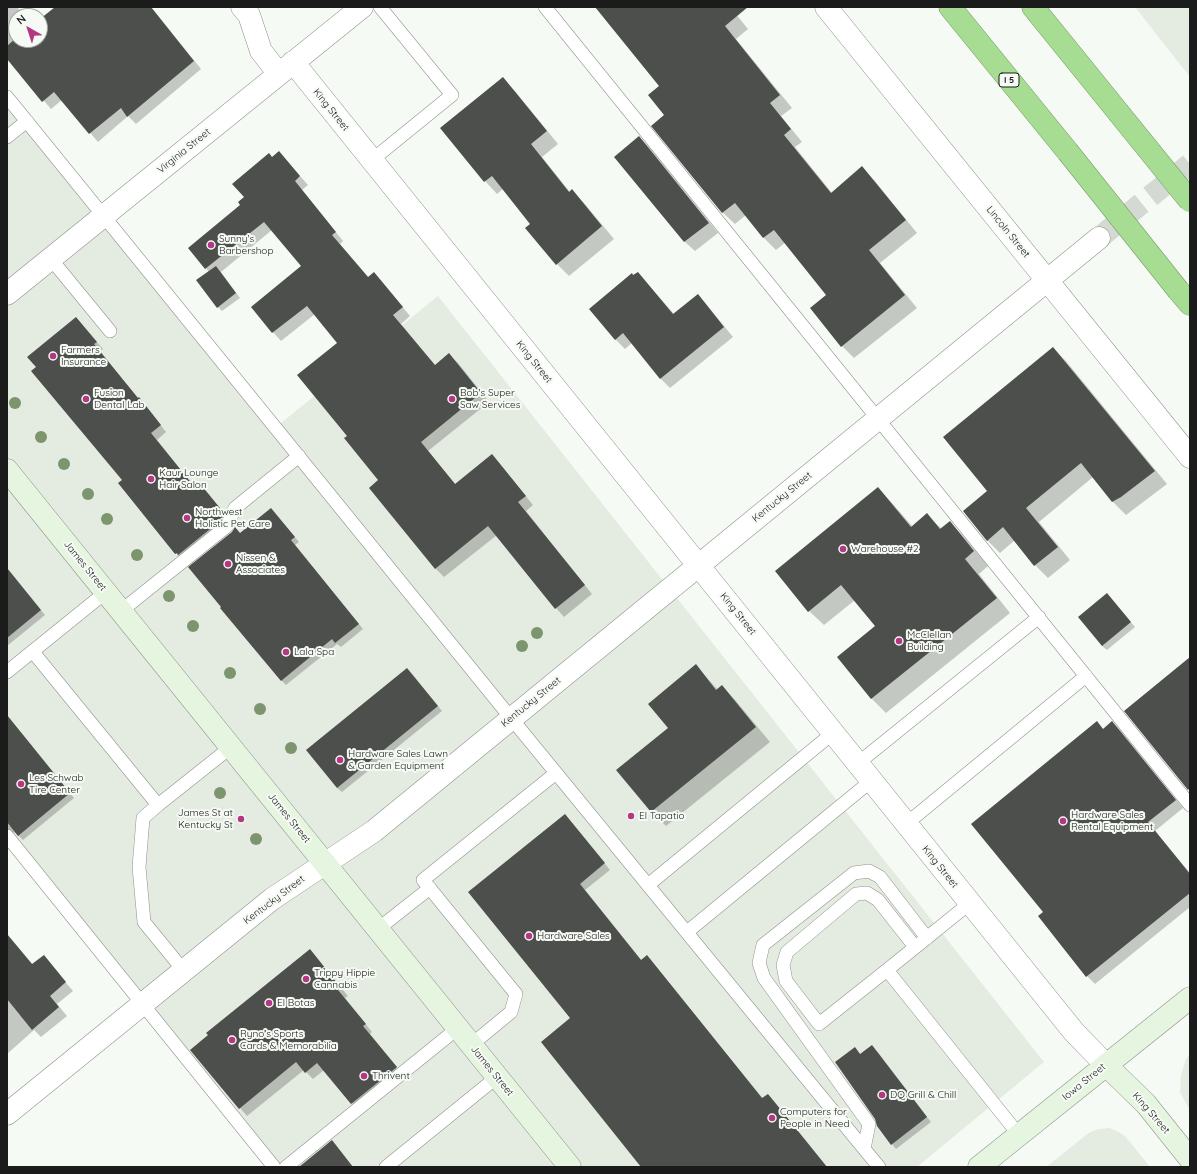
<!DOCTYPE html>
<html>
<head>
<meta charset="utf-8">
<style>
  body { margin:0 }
  #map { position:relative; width:1197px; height:1174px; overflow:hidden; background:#f6faf4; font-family:Quicksand,sans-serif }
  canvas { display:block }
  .frame { position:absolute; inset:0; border:8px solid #1a1b1a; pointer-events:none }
  .north { position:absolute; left:8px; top:8px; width:40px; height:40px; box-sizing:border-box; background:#f6faf4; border:1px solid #9ea19d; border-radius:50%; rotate:321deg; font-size:11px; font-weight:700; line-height:16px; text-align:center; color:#1a1b1a }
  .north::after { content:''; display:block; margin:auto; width:14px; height:18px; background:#b53683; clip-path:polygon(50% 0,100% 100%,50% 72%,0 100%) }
</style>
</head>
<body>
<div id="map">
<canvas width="1197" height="1174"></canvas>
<div class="frame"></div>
<div class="north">N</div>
</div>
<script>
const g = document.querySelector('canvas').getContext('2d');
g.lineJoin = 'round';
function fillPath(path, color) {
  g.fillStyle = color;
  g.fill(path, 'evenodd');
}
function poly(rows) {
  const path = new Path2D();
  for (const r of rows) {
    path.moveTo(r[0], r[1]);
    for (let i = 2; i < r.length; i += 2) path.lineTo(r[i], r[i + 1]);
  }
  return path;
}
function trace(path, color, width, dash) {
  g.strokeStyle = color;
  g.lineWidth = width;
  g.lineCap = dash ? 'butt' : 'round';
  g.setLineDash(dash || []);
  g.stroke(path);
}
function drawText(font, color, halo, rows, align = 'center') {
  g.font = font + ' Quicksand,sans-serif';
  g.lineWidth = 4;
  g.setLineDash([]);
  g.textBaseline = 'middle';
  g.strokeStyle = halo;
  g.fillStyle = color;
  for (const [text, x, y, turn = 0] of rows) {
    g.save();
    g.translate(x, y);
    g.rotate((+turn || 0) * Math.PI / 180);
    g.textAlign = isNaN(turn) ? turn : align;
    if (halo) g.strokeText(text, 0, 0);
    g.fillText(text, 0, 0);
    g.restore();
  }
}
fillPath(poly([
  [1135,7,1190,7,1190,77],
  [7,97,276,427,438,296,1044,1062,917,1167,274,1167,7,836],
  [1190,1054,1190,1111,1180,1092,1181,1075,1186,1059],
  [1109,1128,1119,1132,1126,1137,1150,1167,1046,1167,1090,1132,1099,1129]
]), '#e4ece1');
fillPath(poly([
  [7,7,17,7,25,16,16,16,16,40,40,40,40,20,56,7,151,7,201,69,136,124,128,116,98,142,62,100,51,109,7,58],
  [596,7,730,7,748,29,736,39,792,108,781,116,802,142,795,147,832,193,862,168,874,180,917,233,880,263,917,308,854,358,842,346,827,295,786,242,776,250,764,238,746,215,735,224,722,212,665,115,660,86],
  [503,79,515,91,558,144,542,157,570,192,572,191,584,203,614,239,569,276,557,264,531,225,503,189,497,194,485,181,442,129],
  [639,137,649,147,718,233,695,251,685,242,615,157],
  [272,158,287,161,308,185,302,190,343,241,340,244,369,278,374,273,382,282,410,316,401,324,435,366,449,355,458,363,489,402,428,451,456,485,492,455,500,464,533,505,526,511,592,594,564,617,556,608,497,535,444,577,436,569,370,488,379,480,348,437,338,343,315,314,281,341,273,332,252,307,302,266,272,230,221,272,240,298,222,311,218,307,209,272,189,248,241,205],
  [638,273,674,314,698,295,707,305,733,337,670,388,660,378,632,343,625,349,615,339,634,276],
  [76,318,103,349,100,351,138,399,145,405,166,432,157,440,197,490,208,494,230,521,182,560,176,553,124,480,37,367],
  [1053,348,1066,361,1167,484,1134,509,1126,515,1113,502,1093,477,1039,522,1070,560,1048,578,1035,565,1015,540,1000,553,987,540,988,491],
  [878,488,892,503,913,527,927,515,942,529,950,522,964,537,988,566,979,574,1010,613,886,713,872,699,838,657,877,626,855,600,824,625,809,611],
  [275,514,299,542,295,545,363,629,341,647,337,644,286,685,281,680,240,534],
  [7,568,45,615,7,646],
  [1111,599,1135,627,1107,650,1102,646],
  [696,666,718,690,722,686,736,701,770,742,666,826,652,812,618,770,670,728],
  [412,674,442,711,342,792,337,788],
  [1097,723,1104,730,1112,723,1120,730,1183,808,1155,831,1190,873,1190,907,1095,984,1087,976,1044,912],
  [7,728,23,735,74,798,23,840,16,833,11,832,7,834],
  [565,815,610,870,585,890,642,961,653,963,763,1099,768,1095,774,1101,827,1167,643,1167,571,1018],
  [7,934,33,965,43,956,73,991,57,1004,67,1016,41,1037,34,1030,7,1054],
  [310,950,348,996,345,998,372,1032,370,1034,403,1075,359,1111,324,1070,313,1079,304,1070,247,1116,240,1108],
  [877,1051,931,1122,896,1149,892,1144,859,1053,861,1055]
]), '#0003');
fillPath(poly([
  [55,7,151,7,194,61,127,117,121,108,89,134,54,92,42,102,7,59,7,46,16,38,16,40,40,40,40,19],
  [595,7,748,7,725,26,780,95,770,103,791,129,784,135,831,193,862,166,906,220,869,250,905,295,841,347,810,308,826,295,774,230,763,238,735,203,722,213,651,126,664,115,648,95,659,86],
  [503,77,547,131,531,144,569,192,572,189,602,226,556,265,525,228,530,224,492,176,484,182,440,128],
  [639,136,709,223,684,242,614,157],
  [279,151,300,176,295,181,336,232,332,235,368,277,374,272,403,307,393,315,435,365,449,353,481,393,421,442,455,484,492,454,526,496,518,502,585,585,555,609,488,526,435,569,369,488,378,480,344,438,347,436,297,375,337,343,307,306,272,333,251,307,301,266,264,222,205,269,188,248,240,205,238,202,244,197,232,184,269,153,272,157],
  [216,266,236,293,217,308,196,280],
  [638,272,673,314,698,294,724,327,660,379,623,333,615,340,589,309,632,273,633,275],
  [76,317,97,342,94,344,138,398,139,397,161,425,151,433,197,490,202,486,224,513,220,521,178,555,177,553,175,554,118,483,122,480,31,371,36,367,27,357],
  [1053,347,1155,471,1121,497,1112,502,1081,463,1026,508,1058,547,1034,566,1003,527,987,541,963,511,987,491,943,437],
  [878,487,911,527,927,513,940,529,950,521,974,551,965,559,997,598,871,699,837,657,875,626,841,585,808,612,775,571],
  [271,508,295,537,291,540,359,624,335,643,332,639,281,681,220,608,221,607,188,567,232,532,235,527,240,533],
  [7,568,41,610,7,638],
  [1107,593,1131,622,1102,646,1078,617],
  [1190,657,1190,788,1188,790,1124,711],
  [696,664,716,690,722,685,756,727,651,812,616,770,668,728,648,704],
  [407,668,438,706,337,788,306,750],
  [7,715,70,793,18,836,7,822],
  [1097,721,1103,729,1112,721,1176,800,1148,822,1190,874,1190,893,1086,977,1038,916,1043,912,971,824],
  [565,814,605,863,580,884,641,960,647,955,762,1098,768,1094,827,1167,641,1167,541,1042,570,1018,468,892],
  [7,934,32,964,44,955,66,982,50,996,59,1007,32,1030,7,999],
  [310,949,341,988,338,990,366,1024,363,1026,397,1067,351,1104,317,1063,305,1073,296,1062,239,1109,190,1050,208,1035,206,1033],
  [872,1045,927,1117,891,1145,877,1126,875,1119,835,1062,855,1047,860,1054],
  [332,1140,353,1167,299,1167]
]), '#4c4f4b');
trace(poly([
  [1099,238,1190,164]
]), '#d5d9d3', 22, [22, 11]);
const service = poly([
  [545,7,1190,805],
  [7,97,511,718,879,1167],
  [7,137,27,121],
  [372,160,452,95,380,7],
  [51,259,110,331],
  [121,611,227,526,235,508,299,456],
  [33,652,158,805,143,818,139,867,144,922,184,971],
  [7,672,106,592],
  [857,764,1039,617],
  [158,805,231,747],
  [906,824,1086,676],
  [7,836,274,1167],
  [648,885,833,733],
  [378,929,430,888],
  [687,932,871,781],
  [915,947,878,900,867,893,856,894,787,952,783,965,786,981,819,1024,887,970,970,903],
  [887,970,1019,1135],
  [471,1045,511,1012,516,994,423,880,556,773],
  [864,1149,869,1124,764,978,759,963,763,945,854,873,869,871,880,877,927,938],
  [286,1167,458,1028],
  [386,1167,497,1077]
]);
const minor = poly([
  [242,7,249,15,261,51,279,74],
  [826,7,1190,457],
  [293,62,1074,1032,1106,1065],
  [7,294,362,7],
  [7,1114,272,899,374,831,1099,238]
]);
const secondary = poly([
  [7,470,570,1167],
  [1106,1065,1146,1104,1190,1159],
  [979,1167,1190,998]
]);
const motorway = poly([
  [950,7,1068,152],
  [1033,7,1118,112],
  [1178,290,1190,304]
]);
trace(service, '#8f928d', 14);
trace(minor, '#8f928d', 23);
trace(secondary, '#8f928d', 23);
trace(motorway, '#769969', 23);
trace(service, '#fff', 13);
trace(minor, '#fff', 22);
trace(secondary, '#e5f5df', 22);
trace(motorway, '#a7dd93', 22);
const motorwayBridge = poly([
  [1118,112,1190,201],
  [1068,152,1178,290]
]);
trace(motorwayBridge, '#769969', 23, []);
trace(motorwayBridge, '#a7dd93', 22);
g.fillStyle = '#7c956e';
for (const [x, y] of [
  [15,403],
  [41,437],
  [64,464],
  [88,494],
  [107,519],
  [137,555],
  [169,596],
  [193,626],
  [537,633],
  [522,646],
  [230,673],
  [260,709],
  [291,748],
  [220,793],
  [256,839]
]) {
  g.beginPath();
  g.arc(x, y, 6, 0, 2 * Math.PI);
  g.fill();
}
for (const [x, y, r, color] of [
  [211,245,4,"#b53683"],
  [53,356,4,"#b53683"],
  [86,399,4,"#b53683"],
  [452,399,4,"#b53683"],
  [151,479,4,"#b53683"],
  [187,518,4,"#b53683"],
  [843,549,4,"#b53683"],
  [228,564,4,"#b53683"],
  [899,641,4,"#b53683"],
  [286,652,4,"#b53683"],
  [340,760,4,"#b53683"],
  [21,784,4,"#b53683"],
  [631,816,4,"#b53683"],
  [241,819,4,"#b53683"],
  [1063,821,4,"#b53683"],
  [529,936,4,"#b53683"],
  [306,979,4,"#b53683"],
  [269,1003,4,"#b53683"],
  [232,1040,4,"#b53683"],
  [364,1076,4,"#b53683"],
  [882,1095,4,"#b53683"],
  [772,1118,4,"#b53683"]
]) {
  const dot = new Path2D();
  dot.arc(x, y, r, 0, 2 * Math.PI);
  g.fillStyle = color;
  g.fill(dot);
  trace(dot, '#f6faf4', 1.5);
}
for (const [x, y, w] of [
  [1009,80,20]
]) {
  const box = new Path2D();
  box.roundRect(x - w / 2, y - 7, w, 14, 3);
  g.fillStyle = '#f6faf4';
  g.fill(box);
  trace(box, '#1a1b1a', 1);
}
drawText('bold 9px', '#1a1b1a', null, [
  ["I 5",1009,80]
]);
drawText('10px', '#1a1b1a', '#f6faf4', [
  ["King Street",331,110,51],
  ["Virginia Street",184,151,-39],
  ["Lincoln Street",1008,232,51],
  ["King Street",534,362,51],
  ["Kentucky Street",782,497,-39],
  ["James Street",85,566,51],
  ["King Street",738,614,51],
  ["Kentucky Street",531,702,-39],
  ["James Street",289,818,51],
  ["King Street",940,867,51],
  ["Kentucky Street",274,900,-37],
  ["James Street",492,1071,51],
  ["Iowa Street",1084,1082,-39],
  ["King Street",1151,1113,49]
]);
drawText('10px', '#1a1b1a', '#f6faf4', [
  ["Sunny's",219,239],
  ["Barbershop",219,251],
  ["Farmers",61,350],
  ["Insurance",61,362],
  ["Fusion",94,393],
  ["Dental Lab",94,405],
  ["Bob's Super",460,393],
  ["Saw Services",460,405],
  ["Kaur Lounge",159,473],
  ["Hair Salon",159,485],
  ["Northwest",195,512],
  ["Holistic Pet Care",195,524],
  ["Warehouse #2",851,549],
  ["Nissen &",236,558],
  ["Associates",236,570],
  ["McClellan",907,635],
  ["Building",907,647],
  ["Lala Spa",294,652],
  ["Hardware Sales Lawn",348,754],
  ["& Garden Equipment",348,766],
  ["Les Schwab",29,778],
  ["Tire Center",29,790],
  ["James St at",233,813,"right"],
  ["Kentucky St",233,825,"right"],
  ["Hardware Sales",1071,815],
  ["Rental Equipment",1071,827],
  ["El Tapatio",639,816],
  ["Hardware Sales",537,936],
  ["Trippy Hippie",314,973],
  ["Cannabis",314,985],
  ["El Botas",277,1003],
  ["Ryno's Sports",240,1034],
  ["Cards & Memorabilia",240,1046],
  ["Thrivent",372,1076],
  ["DQ Grill & Chill",890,1095],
  ["Computers for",780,1112],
  ["People in Need",780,1124]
], 'left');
</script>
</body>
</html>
